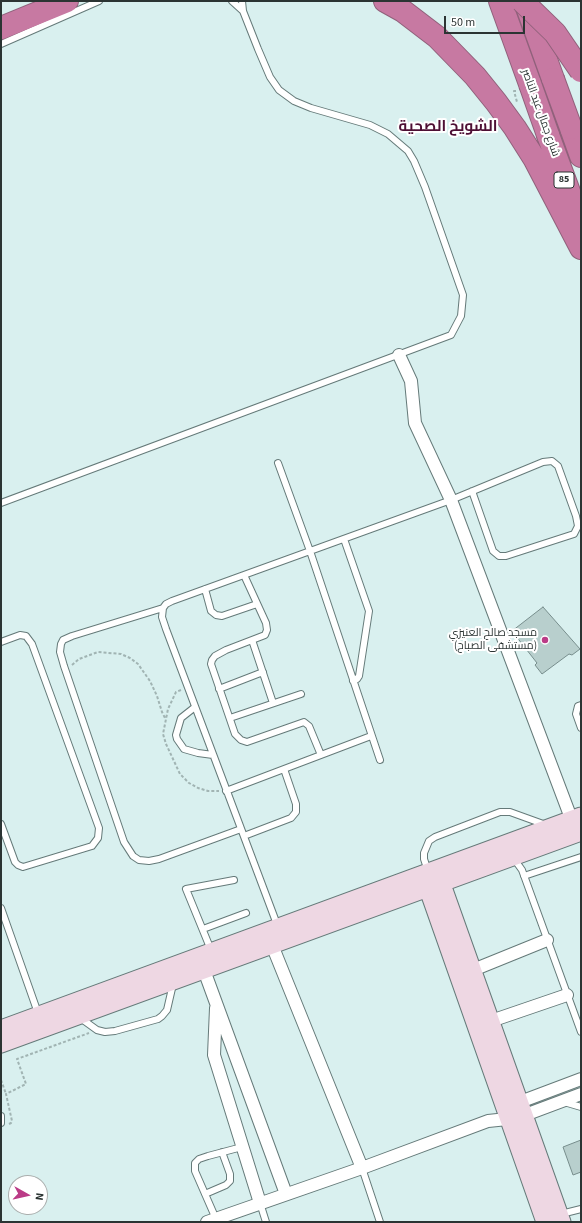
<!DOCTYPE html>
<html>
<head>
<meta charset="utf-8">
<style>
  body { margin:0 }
  #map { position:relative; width:582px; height:1223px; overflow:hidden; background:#d9f0ef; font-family:"Source Sans 3",sans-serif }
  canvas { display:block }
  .frame { position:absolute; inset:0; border:2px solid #2b3433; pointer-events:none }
  .north { position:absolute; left:8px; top:1175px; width:40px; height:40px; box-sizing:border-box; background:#fff; border:1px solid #aaaead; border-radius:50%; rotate:98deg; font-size:11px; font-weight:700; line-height:16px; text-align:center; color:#2b3433 }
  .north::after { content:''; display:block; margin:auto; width:14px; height:18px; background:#bb3b87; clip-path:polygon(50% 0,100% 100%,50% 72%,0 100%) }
  .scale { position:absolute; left:444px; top:16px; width:81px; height:18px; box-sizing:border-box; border:2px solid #2b3433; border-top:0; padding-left:5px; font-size:12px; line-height:14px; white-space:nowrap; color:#2b3433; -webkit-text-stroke:3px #fff; paint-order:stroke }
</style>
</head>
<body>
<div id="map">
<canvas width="582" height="1223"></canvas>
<div class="frame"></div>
<div class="north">N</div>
<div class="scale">50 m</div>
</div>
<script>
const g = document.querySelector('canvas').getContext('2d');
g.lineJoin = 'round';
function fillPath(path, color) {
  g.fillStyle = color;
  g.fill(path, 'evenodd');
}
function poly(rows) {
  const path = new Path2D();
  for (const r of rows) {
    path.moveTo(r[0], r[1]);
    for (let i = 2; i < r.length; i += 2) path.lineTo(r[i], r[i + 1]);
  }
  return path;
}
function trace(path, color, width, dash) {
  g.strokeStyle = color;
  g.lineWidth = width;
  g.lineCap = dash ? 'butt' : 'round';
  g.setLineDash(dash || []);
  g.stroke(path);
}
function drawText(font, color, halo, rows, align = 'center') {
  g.font = font + ' "Source Sans 3",Cairo,sans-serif';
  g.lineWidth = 4;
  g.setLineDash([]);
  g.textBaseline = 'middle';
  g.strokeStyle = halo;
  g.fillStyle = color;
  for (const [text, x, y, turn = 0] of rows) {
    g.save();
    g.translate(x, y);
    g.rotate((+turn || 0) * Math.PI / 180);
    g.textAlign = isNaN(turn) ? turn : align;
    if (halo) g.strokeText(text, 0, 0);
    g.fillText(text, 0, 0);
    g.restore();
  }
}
const building = poly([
  [543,607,580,649,572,655,569,654,542,674,535,665,537,663,512,631,543,607],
  [581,1140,581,1172,573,1175,563,1147,581,1140]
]);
fillPath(building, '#b8cfcd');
trace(building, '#778d8c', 1);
const lane = poly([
  [232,1,243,11],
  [1,44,99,1],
  [278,463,310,551,380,760],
  [1,503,451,335,461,316,463,295,425,187,414,161,408,151,388,134,370,125,311,108,294,101,279,90,270,77,258,49,243,11,242,1],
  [344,539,369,611,359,676,357,679,353,681],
  [244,575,266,623,267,630,265,635,226,650,215,656,212,660,211,664,235,734,241,740,247,742,304,722,309,726,321,755],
  [205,589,211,611,216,615,222,616,257,604],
  [163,608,72,636,63,640,61,644,60,652,64,666,124,842,133,856,139,860,149,861,159,859,241,829],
  [252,640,273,703],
  [1,642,20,635,26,636,32,644,99,828,98,838,92,846,23,867,18,865,15,862,1,824],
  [219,689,263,672],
  [581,705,578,706,576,714,581,728],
  [195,707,181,718,176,735,177,739,184,749,198,753,213,755],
  [230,718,301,694],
  [226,791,371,736],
  [244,836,291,818,296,812,296,804,284,769],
  [512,860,517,863,522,870,581,1032],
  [428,871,424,859,424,853,429,841,435,837,500,812,510,812,546,825],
  [524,876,581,857],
  [1,908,38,1013],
  [278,927,166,629,162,617,163,608,166,604,172,601,451,500,543,462,552,461,558,466,576,516,578,526,574,534,506,556,499,556,493,551,472,491],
  [203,929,246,913],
  [211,950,186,889,234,880],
  [79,1017,97,1030,105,1032,115,1031,158,1019,162,1016,167,1010,173,984],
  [564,1102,581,1107],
  [1,1116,1,1123],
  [362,1168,380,1222],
  [205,1194,226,1185,230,1181,230,1174,222,1152],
  [260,1203,266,1222],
  [561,1214,581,1209],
  [216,1219,195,1171,195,1163,199,1159,208,1156,242,1147]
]);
const street = poly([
  [399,355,411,381,415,423,451,500,574,826],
  [272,945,362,1168],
  [201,962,286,1194],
  [473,970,547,940],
  [216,1008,214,1055,260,1203],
  [491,1021,567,995],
  [512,1105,581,1079],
  [207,1222,362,1168,488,1121,517,1118,581,1094]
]);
const secondary = poly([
  [438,873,562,1222],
  [424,878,545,1222],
  [1,1029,581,816],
  [1,1044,581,832]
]);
const highway = poly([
  [385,1,403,11,437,37,475,76,496,102,515,128,534,158,581,248],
  [500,1,530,84],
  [525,1,553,79],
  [1,28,67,1],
  [571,128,581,156],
  [548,135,578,216]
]);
trace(lane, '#657a79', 8);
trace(street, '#657a79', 14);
trace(secondary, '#657a79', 19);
trace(highway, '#90617b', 24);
trace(poly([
  [516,91,514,91,517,102],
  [72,665,79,659,98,652,121,654,130,658,138,664,150,681,157,696,162,712,165,718],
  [181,690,176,692,168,709,163,734,166,744,180,774,189,783,198,788,208,791,219,791],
  [1,1080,6,1094],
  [9,1124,11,1123,12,1121,6,1094,26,1084,17,1059,89,1033]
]), '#a1b4b3', 2, [3, 2]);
trace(lane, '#fff', 6);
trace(street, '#fff', 12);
trace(secondary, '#eed7e3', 17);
trace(highway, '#c779a2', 22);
const highwayBridge = poly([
  [522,1,555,33,581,71],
  [553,79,571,128],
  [530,84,548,135]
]);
trace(highwayBridge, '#90617b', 24, []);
trace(highwayBridge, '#c779a2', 22);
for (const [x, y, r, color] of [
  [545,640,4,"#bb3b87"]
]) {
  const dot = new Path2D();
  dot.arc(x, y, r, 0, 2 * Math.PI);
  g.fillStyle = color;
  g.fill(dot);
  trace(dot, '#fff', 1.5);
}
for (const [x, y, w] of [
  [564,180,20]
]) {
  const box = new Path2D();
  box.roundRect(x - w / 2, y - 8, w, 16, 3);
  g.fillStyle = '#fff';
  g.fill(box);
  trace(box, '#2b3433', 1);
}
drawText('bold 10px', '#2b3433', null, [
  ["85",564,180]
]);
drawText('11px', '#2b3433', '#fff', [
  ["شارع جمال عبد الناصر",540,113,70]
]);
drawText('11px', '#2b3433', '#fff', [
  ["مسجد صالح العنيزي",537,634],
  ["(مستشفى الصباح)",537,647]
], 'right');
drawText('bold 15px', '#4d0f34', '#fff', [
  ["الشويخ الصحية",448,128]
]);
</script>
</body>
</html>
